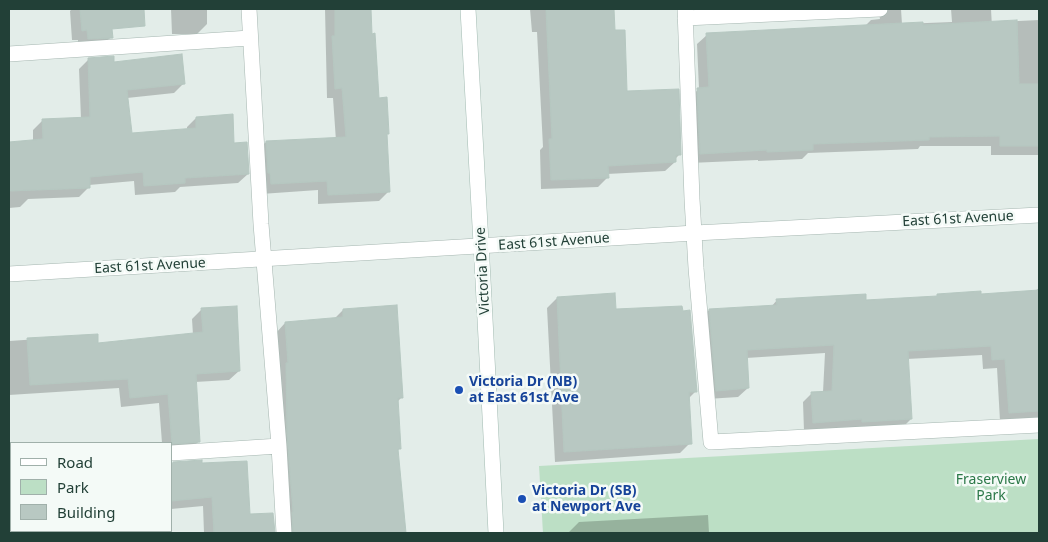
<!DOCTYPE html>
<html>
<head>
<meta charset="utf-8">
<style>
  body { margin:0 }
  #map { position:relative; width:1048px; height:542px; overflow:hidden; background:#e3ede9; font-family:"Noto Sans",sans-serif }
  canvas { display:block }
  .frame { position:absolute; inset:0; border:10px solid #224037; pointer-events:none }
  .legend { position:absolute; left:10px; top:442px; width:162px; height:90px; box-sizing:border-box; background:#f4faf7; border:1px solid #a0b0aa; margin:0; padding:6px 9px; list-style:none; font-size:15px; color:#224037 }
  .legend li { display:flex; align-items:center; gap:10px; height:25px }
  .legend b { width:25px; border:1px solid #a0b0aa }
</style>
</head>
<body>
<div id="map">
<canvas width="1048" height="542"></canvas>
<div class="frame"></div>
<ul class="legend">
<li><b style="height:6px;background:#fff"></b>Road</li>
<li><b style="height:14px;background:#bcdfc5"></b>Park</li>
<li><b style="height:14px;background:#b8c8c2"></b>Building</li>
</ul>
</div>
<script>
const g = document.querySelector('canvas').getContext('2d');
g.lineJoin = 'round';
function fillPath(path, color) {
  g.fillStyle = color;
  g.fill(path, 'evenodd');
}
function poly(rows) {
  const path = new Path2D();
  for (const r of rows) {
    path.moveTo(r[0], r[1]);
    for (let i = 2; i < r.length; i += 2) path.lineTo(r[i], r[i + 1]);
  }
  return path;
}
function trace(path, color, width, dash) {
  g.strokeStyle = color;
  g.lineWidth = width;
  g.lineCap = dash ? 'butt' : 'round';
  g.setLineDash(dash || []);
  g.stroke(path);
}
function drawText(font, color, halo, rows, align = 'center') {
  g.font = font + ' "Noto Sans",sans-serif';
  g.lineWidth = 5;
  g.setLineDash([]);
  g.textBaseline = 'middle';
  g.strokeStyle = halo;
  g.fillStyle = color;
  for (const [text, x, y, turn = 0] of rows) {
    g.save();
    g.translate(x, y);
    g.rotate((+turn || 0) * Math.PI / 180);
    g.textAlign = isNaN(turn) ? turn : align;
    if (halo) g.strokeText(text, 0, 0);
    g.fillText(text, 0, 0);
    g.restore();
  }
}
fillPath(poly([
  [1039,439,1039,533,543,533,539,466]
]), '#bcdfc5');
fillPath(poly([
  [72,9,109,9,111,37,101,47,78,49,78,40,72,40,70,11],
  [171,9,207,9,207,24,197,34,172,34],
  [325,9,370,9,371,35,377,99,388,133,386,135,389,191,379,201,318,204,318,190,261,194,256,152,266,142,336,141,333,98,327,98],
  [530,9,613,9,614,31,626,93,680,154,675,159,675,162,665,171,607,174,608,177,598,187,541,189,540,150,543,147,537,32,532,32],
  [860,9,901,9,902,24,952,22,951,9,991,9,992,27,997,22,1039,20,1039,154,1038,155,991,155,991,146,920,146,918,149,808,153,802,159,758,161,758,160,690,163,688,99,699,89,697,44,707,35,864,27,871,20,880,19,879,14],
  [89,59,113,63,184,83,174,93,127,98,130,134,187,130,187,127,196,118,233,144,248,174,238,183,180,187,175,192,135,195,134,181,89,185,89,187,79,197,28,199,20,207,9,208,9,143,33,141,33,130,43,120,81,119,79,69],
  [1039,288,1039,420,1000,421,997,368,983,369,982,355,907,359,911,419,902,428,804,431,803,402,812,393,823,392,825,353,746,358,748,388,738,397,707,399,700,319,709,310,771,307,777,300,864,301,1034,292],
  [557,298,615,311,696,391,688,399,690,443,680,453,555,462,547,308],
  [202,309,239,371,229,380,195,382,199,441,190,451,171,452,171,443,162,443,159,403,121,407,119,388,9,395,9,341,97,335,97,344,193,335,192,319],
  [343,310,402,397,397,402,400,448,397,451,405,533,284,533,276,333,285,323,334,319],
  [171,465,248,515,272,514,273,533,204,533,203,506,171,509],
  [708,515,709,533,568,533,579,522],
  [9,527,11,527,11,531,133,531,134,533,9,533]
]), '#0003');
const building = poly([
  [80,9,144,9,145,26,112,29,113,38,88,39,87,30,82,31,80,9],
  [335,9,371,9,372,34,375,33,379,98,387,97,389,134,387,134,390,192,328,195,327,181,271,184,270,173,268,173,266,141,346,137,342,88,335,89,332,36,335,36,335,9],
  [546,9,614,9,615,30,625,30,627,91,679,89,681,155,676,155,676,162,608,166,609,178,551,180,549,139,552,139,546,9],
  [1017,20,1019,84,1039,84,1039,146,1000,146,1000,136,929,137,929,140,813,144,813,150,767,152,767,150,700,154,697,88,709,87,706,33,923,22,923,25,1017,20],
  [182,54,185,84,127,90,132,133,196,128,196,117,233,114,234,143,247,142,249,174,185,178,185,183,144,186,143,172,90,177,90,188,9,191,9,142,43,139,42,119,90,117,88,58,114,56,114,62,182,54],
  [1039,290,1039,411,1009,413,1005,359,992,360,991,346,908,351,912,419,862,422,862,419,813,423,811,392,832,391,834,345,747,350,749,388,716,391,709,309,777,305,776,299,866,294,866,300,937,296,937,294,981,291,981,294,1039,290],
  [615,293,616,309,682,306,683,311,690,310,697,392,689,392,692,444,564,452,557,297,615,293],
  [397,305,403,398,398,398,401,449,398,449,406,533,293,533,292,512,293,512,287,434,286,363,288,363,285,322,343,317,343,309,397,305],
  [237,306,240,371,196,374,200,442,172,444,168,394,130,398,128,379,30,385,27,338,98,334,98,343,203,332,201,308,237,306],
  [202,460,202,463,247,461,250,514,273,513,275,533,214,533,212,497,171,501,171,464,173,463,173,462,202,460]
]);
fillPath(building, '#b8c8c2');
trace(building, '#b5c7c0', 1);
const lane = poly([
  [249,9,261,224,279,446,284,533],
  [685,9,692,199,696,268,711,442,1039,425],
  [685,18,880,9],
  [9,54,250,38],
  [171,453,279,446],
  [9,463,11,463]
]);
const street = poly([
  [9,274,695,233,1039,215]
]);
const secondary = poly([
  [468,9,483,280,496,533]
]);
trace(lane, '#a5b6b0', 16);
trace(street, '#a5b6b0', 16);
trace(secondary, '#a1bab1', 16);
trace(lane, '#fff', 15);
trace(street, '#fff', 15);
trace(secondary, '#fff', 15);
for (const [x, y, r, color] of [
  [459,390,5,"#1a4fb4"],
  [522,499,5,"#1a4fb4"]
]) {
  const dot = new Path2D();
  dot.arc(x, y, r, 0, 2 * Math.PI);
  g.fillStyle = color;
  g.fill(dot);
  trace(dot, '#f4faf7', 2);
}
drawText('14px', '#224037', '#f4faf7', [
  ["East 61st Avenue",958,219,-3],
  ["East 61st Avenue",554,242,-4],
  ["East 61st Avenue",150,266,-3],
  ["Victoria Drive",483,271,-93]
]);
drawText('bold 14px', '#164399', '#f4faf7', [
  ["Victoria Dr (NB)",469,382],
  ["at East 61st Ave",469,398],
  ["Victoria Dr (SB)",532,491],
  ["at Newport Ave",532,507]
], 'left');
drawText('14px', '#2b7848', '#f4faf7', [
  ["Fraserview",991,480],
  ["Park",991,496]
]);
</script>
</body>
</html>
